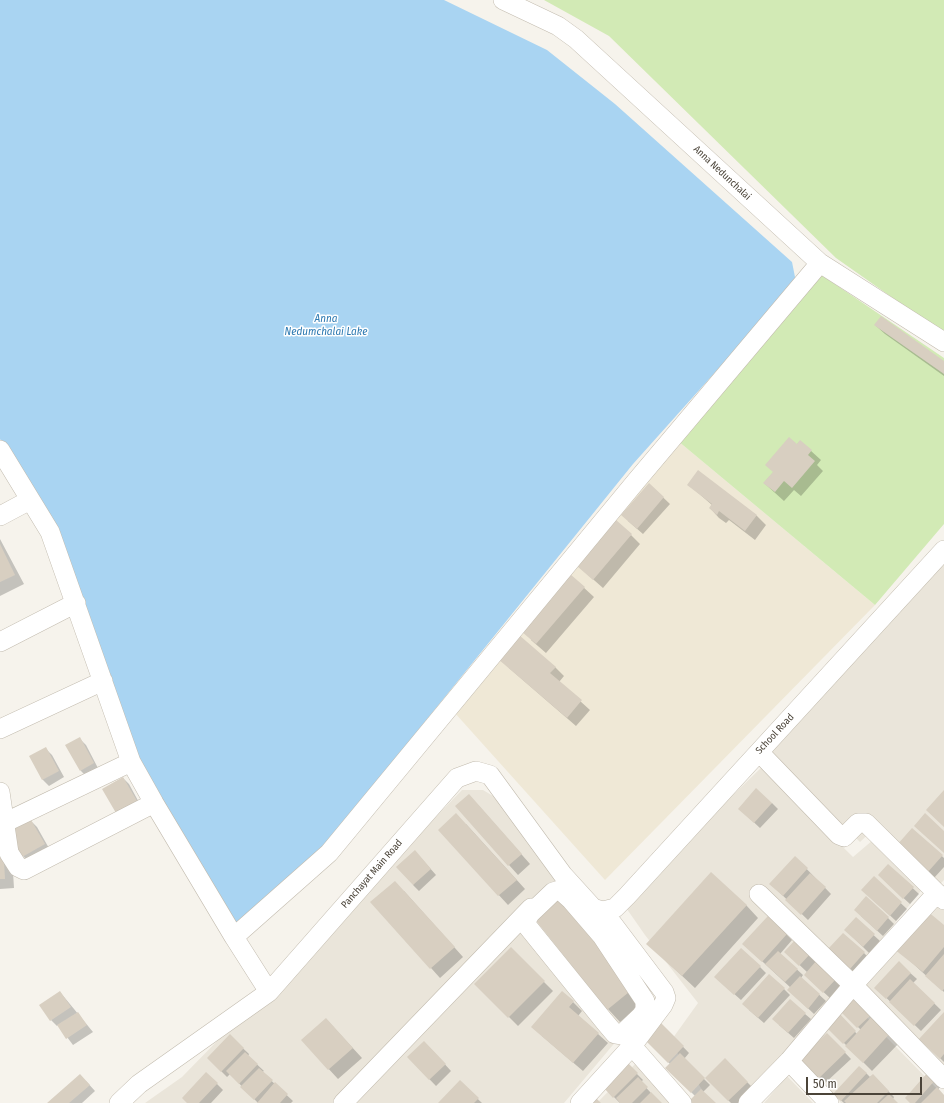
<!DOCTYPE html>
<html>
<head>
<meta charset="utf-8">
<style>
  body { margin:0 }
  #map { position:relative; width:944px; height:1103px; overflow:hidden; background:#f6f3ec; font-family:"Fira Sans Condensed",sans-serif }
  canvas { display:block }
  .scale { position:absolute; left:806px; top:1077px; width:116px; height:18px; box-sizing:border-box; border:2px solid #4b4439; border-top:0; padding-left:5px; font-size:12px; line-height:14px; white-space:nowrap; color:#4b4439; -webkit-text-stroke:3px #fff; paint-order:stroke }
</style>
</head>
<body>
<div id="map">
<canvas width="944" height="1103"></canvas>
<div class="scale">50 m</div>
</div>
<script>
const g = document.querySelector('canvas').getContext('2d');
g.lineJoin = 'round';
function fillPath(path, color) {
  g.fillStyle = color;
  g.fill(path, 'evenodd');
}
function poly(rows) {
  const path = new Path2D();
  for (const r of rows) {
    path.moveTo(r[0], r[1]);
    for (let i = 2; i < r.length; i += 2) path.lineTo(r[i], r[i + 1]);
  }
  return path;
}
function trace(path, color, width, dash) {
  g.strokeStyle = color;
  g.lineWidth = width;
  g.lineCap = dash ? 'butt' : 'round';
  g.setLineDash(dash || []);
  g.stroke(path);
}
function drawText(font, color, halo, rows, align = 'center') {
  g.font = font + ' "Fira Sans Condensed",sans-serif';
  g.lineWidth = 3;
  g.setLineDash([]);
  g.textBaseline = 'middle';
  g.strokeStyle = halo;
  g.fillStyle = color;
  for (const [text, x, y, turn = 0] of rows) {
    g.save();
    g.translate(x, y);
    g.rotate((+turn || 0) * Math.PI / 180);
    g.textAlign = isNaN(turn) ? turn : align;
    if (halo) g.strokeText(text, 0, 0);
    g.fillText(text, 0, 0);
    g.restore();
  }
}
fillPath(poly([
  [944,560,944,880,939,885,880,823,860,842,769,752],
  [762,767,853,857,880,834,928,882,793,1050,746,1103,711,1103,670,1042,698,1003,645,935,622,902],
  [462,790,483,790,493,796,564,873,343,1103,145,1103,182,1077],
  [565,884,650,1001,564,1103,352,1103],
  [943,902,944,904,944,1075,860,990],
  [851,1001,944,1096,944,1103,841,1103,833,1094,800,1057],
  [639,1060,677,1103,597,1103],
  [787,1076,813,1103,764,1103]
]), '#eae5da');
fillPath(poly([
  [678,441,875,605,605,880,454,712]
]), '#efe8d6');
fillPath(poly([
  [544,0,944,0,944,334,836,258,609,36],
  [820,274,944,358,944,524,875,605,678,441]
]), '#d2eab5');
fillPath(poly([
  [0,0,444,0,547,50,615,104,792,262,796,282,633,464,315,858,235,924,138,762,55,528,0,439]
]), '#a9d4f2');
fillPath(poly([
  [875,325,944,362,944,376,885,334],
  [800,441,821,460,817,465,823,471,801,496,794,490,784,501,764,483],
  [699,472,757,516,766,525,755,540,729,520,726,523,719,518,710,508,712,505,689,485],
  [649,484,670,504,643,534,628,521],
  [631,535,640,544,603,588,578,566],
  [0,539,24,584,0,596],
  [570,575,594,597,546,653,531,640],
  [555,667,564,676,559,682,590,710,576,726,509,668],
  [80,739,86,745,99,770,87,777,81,771],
  [46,749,52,755,64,777,49,786,43,780,31,757],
  [123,778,129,784,142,808,122,818],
  [772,803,778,809,760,828,745,814],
  [478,805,530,864,518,875,456,806],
  [31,821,37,827,50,850,29,862,23,856],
  [466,824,525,889,508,905,439,830],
  [912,829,944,858,944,867,934,878,898,845],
  [0,831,11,840,14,888,0,889],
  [795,857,831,894,808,920,777,890],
  [421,858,436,875,419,891,413,885],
  [888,865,919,894,910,904,885,881],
  [874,878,907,909,896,921,869,896],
  [404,891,463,957,440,978,372,902],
  [746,905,758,918,695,988,648,944],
  [576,908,646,1001,620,1022,608,1009],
  [861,916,888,918,894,924,883,936],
  [856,919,880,941,869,953,852,936],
  [944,927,944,992,896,948],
  [786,934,792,940,780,954,803,975,801,978,826,1001,814,1014,795,996,791,988,750,950],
  [796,940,842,985,830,998,805,975,807,972,791,957],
  [511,949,553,991,518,1026,476,984],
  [864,953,870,959,856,974,835,955],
  [899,963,917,979,913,983,941,1010,921,1031,876,988],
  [760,967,766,973,741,1000,722,983],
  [784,989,790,995,764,1023,749,1010],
  [60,992,93,1032,73,1045,58,1025,57,1026,51,1020],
  [854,997,902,1040,872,1071,824,1023,836,1012,857,1034,861,1030,841,1010],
  [573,1002,582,1011,578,1016,608,1043,583,1071,542,1036],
  [944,1013,944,1062,930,1048],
  [805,1014,811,1019,794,1038,779,1025],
  [326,1019,362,1058,338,1079,302,1040],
  [661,1024,689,1053,684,1059,710,1085,703,1092,714,1103,695,1096,667,1068,670,1064,645,1039],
  [827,1034,851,1059,824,1084,801,1060],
  [230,1036,249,1054,248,1056,264,1071,262,1072,293,1101,291,1103,258,1103,230,1074,227,1077,208,1058],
  [430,1048,451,1071,436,1086,408,1057],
  [725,1060,753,1088,738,1103,731,1103,706,1078],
  [628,1065,643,1080,641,1082,660,1103,620,1103,605,1088],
  [929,1072,942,1084,938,1090,944,1096,944,1103,912,1103],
  [866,1073,870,1077,873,1075,894,1097,893,1099,897,1103,844,1103,834,1094],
  [207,1074,223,1090,211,1103,188,1103],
  [86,1081,95,1091,82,1103,48,1103],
  [460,1082,482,1103,440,1103]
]), '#0003');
fillPath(poly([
  [881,316,944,361,944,374,874,325],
  [789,437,797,444,800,440,812,450,808,455,815,461,792,488,784,481,775,492,763,483,773,472,765,465],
  [698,470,757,515,745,531,719,511,717,515,709,508,712,504,687,485],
  [649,483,664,497,637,529,621,515],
  [616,520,632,534,593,580,577,566],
  [0,544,15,575,0,582],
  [570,574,585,587,536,644,521,631],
  [519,635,556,667,550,673,582,700,567,718,498,659],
  [80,737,94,763,80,771,65,745],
  [46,747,59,771,42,780,29,756],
  [123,777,137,801,116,813,102,789],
  [756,788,772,803,754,823,738,809],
  [944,790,944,827,926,810],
  [469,794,522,854,508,866,455,806],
  [456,813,517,880,498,896,438,830],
  [925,813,944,831,944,853,914,826],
  [31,820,45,844,22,857,8,832],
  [912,828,943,855,927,873,897,845],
  [0,830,2,830,5,879,0,879],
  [415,850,431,869,413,885,396,867],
  [795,856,808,868,783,896,769,884],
  [888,864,914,887,903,899,878,875],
  [711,872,747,905,682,976,646,944],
  [810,873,826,887,801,915,785,900],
  [874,876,902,902,890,916,861,890],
  [395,881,455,947,430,969,370,902],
  [564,895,634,988,607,1010,534,918],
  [866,896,889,917,877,931,854,910],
  [926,910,944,925,944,947,923,972,894,949],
  [768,916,787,934,762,962,742,944],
  [856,917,875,934,863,947,844,930],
  [843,933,865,952,850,969,828,949],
  [796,939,811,953,799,966,784,952],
  [511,947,545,981,508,1018,474,984],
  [741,948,761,966,734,995,714,977],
  [778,951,798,969,785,982,765,964],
  [944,954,944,989,942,991,925,976],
  [817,960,836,979,823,993,804,975],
  [899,961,911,973,886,999,874,988],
  [769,974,785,988,758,1018,742,1004],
  [800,976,820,994,808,1009,787,990],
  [910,979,935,1003,914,1026,889,1002],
  [60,991,71,1007,50,1021,39,1005],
  [562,991,574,1001,569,1007,599,1033,573,1063,531,1027],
  [854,995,872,1014,857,1028,839,1010],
  [790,999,806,1013,788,1033,772,1019],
  [836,1010,856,1031,843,1044,822,1023],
  [78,1012,87,1025,66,1039,57,1025],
  [944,1012,944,1054,940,1059,919,1039],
  [875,1013,893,1030,863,1063,845,1046],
  [326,1018,353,1048,328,1070,301,1040],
  [661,1023,684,1046,668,1063,644,1039],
  [827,1033,846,1052,818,1079,799,1060],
  [230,1034,244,1048,221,1072,207,1058],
  [424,1041,446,1064,429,1080,407,1057],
  [245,1052,258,1064,239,1084,226,1071],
  [680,1053,705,1078,691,1093,665,1068],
  [725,1058,748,1082,728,1101,705,1078],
  [628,1063,638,1073,613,1098,604,1088],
  [859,1066,867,1073,841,1101,833,1094],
  [259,1068,273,1080,254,1100,240,1087],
  [929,1071,937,1078,915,1103,910,1103,905,1098],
  [206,1072,218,1083,199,1103,187,1103,182,1098],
  [80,1074,90,1085,69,1103,47,1103],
  [873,1074,889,1091,877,1103,846,1103,844,1101],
  [638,1077,648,1087,632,1103,620,1103,616,1098],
  [460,1080,479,1098,474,1103,438,1103],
  [275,1082,288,1094,280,1103,257,1103],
  [937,1087,944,1095,944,1103,921,1103],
  [701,1089,716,1103,687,1103],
  [651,1092,662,1103,640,1103],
  [889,1094,898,1103,879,1103],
  [595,1097,601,1103,590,1103]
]), '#d8cfc1');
const minor = poly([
  [503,0,558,26,576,39,820,263,944,342],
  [0,450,50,532,131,762,154,803,234,937,329,853,637,480,820,263],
  [0,516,30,500],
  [0,642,76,603],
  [0,729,103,681],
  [759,752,839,835,844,837,858,823,866,823,944,900],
  [0,792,9,853,18,867,24,870,154,803],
  [4,823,131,762],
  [560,890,571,900,602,936,645,1001,645,1010,641,1016,621,1035,615,1034,604,1021,528,927,526,921,530,914,553,892,560,890],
  [759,894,853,985,944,1079],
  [603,911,615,908,627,896,944,550],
  [234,937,269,992],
  [632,1046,682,1103],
  [789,1061,829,1103],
  [119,1103,139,1084,269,992,457,778,476,771,490,775,563,875,593,908,603,911],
  [343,1103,531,908],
  [580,1103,632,1046,663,1005,666,998,664,992,603,911],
  [748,1103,789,1061,853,985,937,893]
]);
trace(minor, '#c2bbae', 20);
trace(minor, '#fff', 19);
drawText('10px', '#4b4439', '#fff', [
  ["Anna Nedunchalai",722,173,43],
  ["School Road",775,734,-47],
  ["Panchayat Main Road",372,874,-49]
]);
drawText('italic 11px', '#2e7ab2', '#fff', [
  ["Anna",326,319],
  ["Nedumchalai Lake",326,332]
]);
</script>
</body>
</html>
